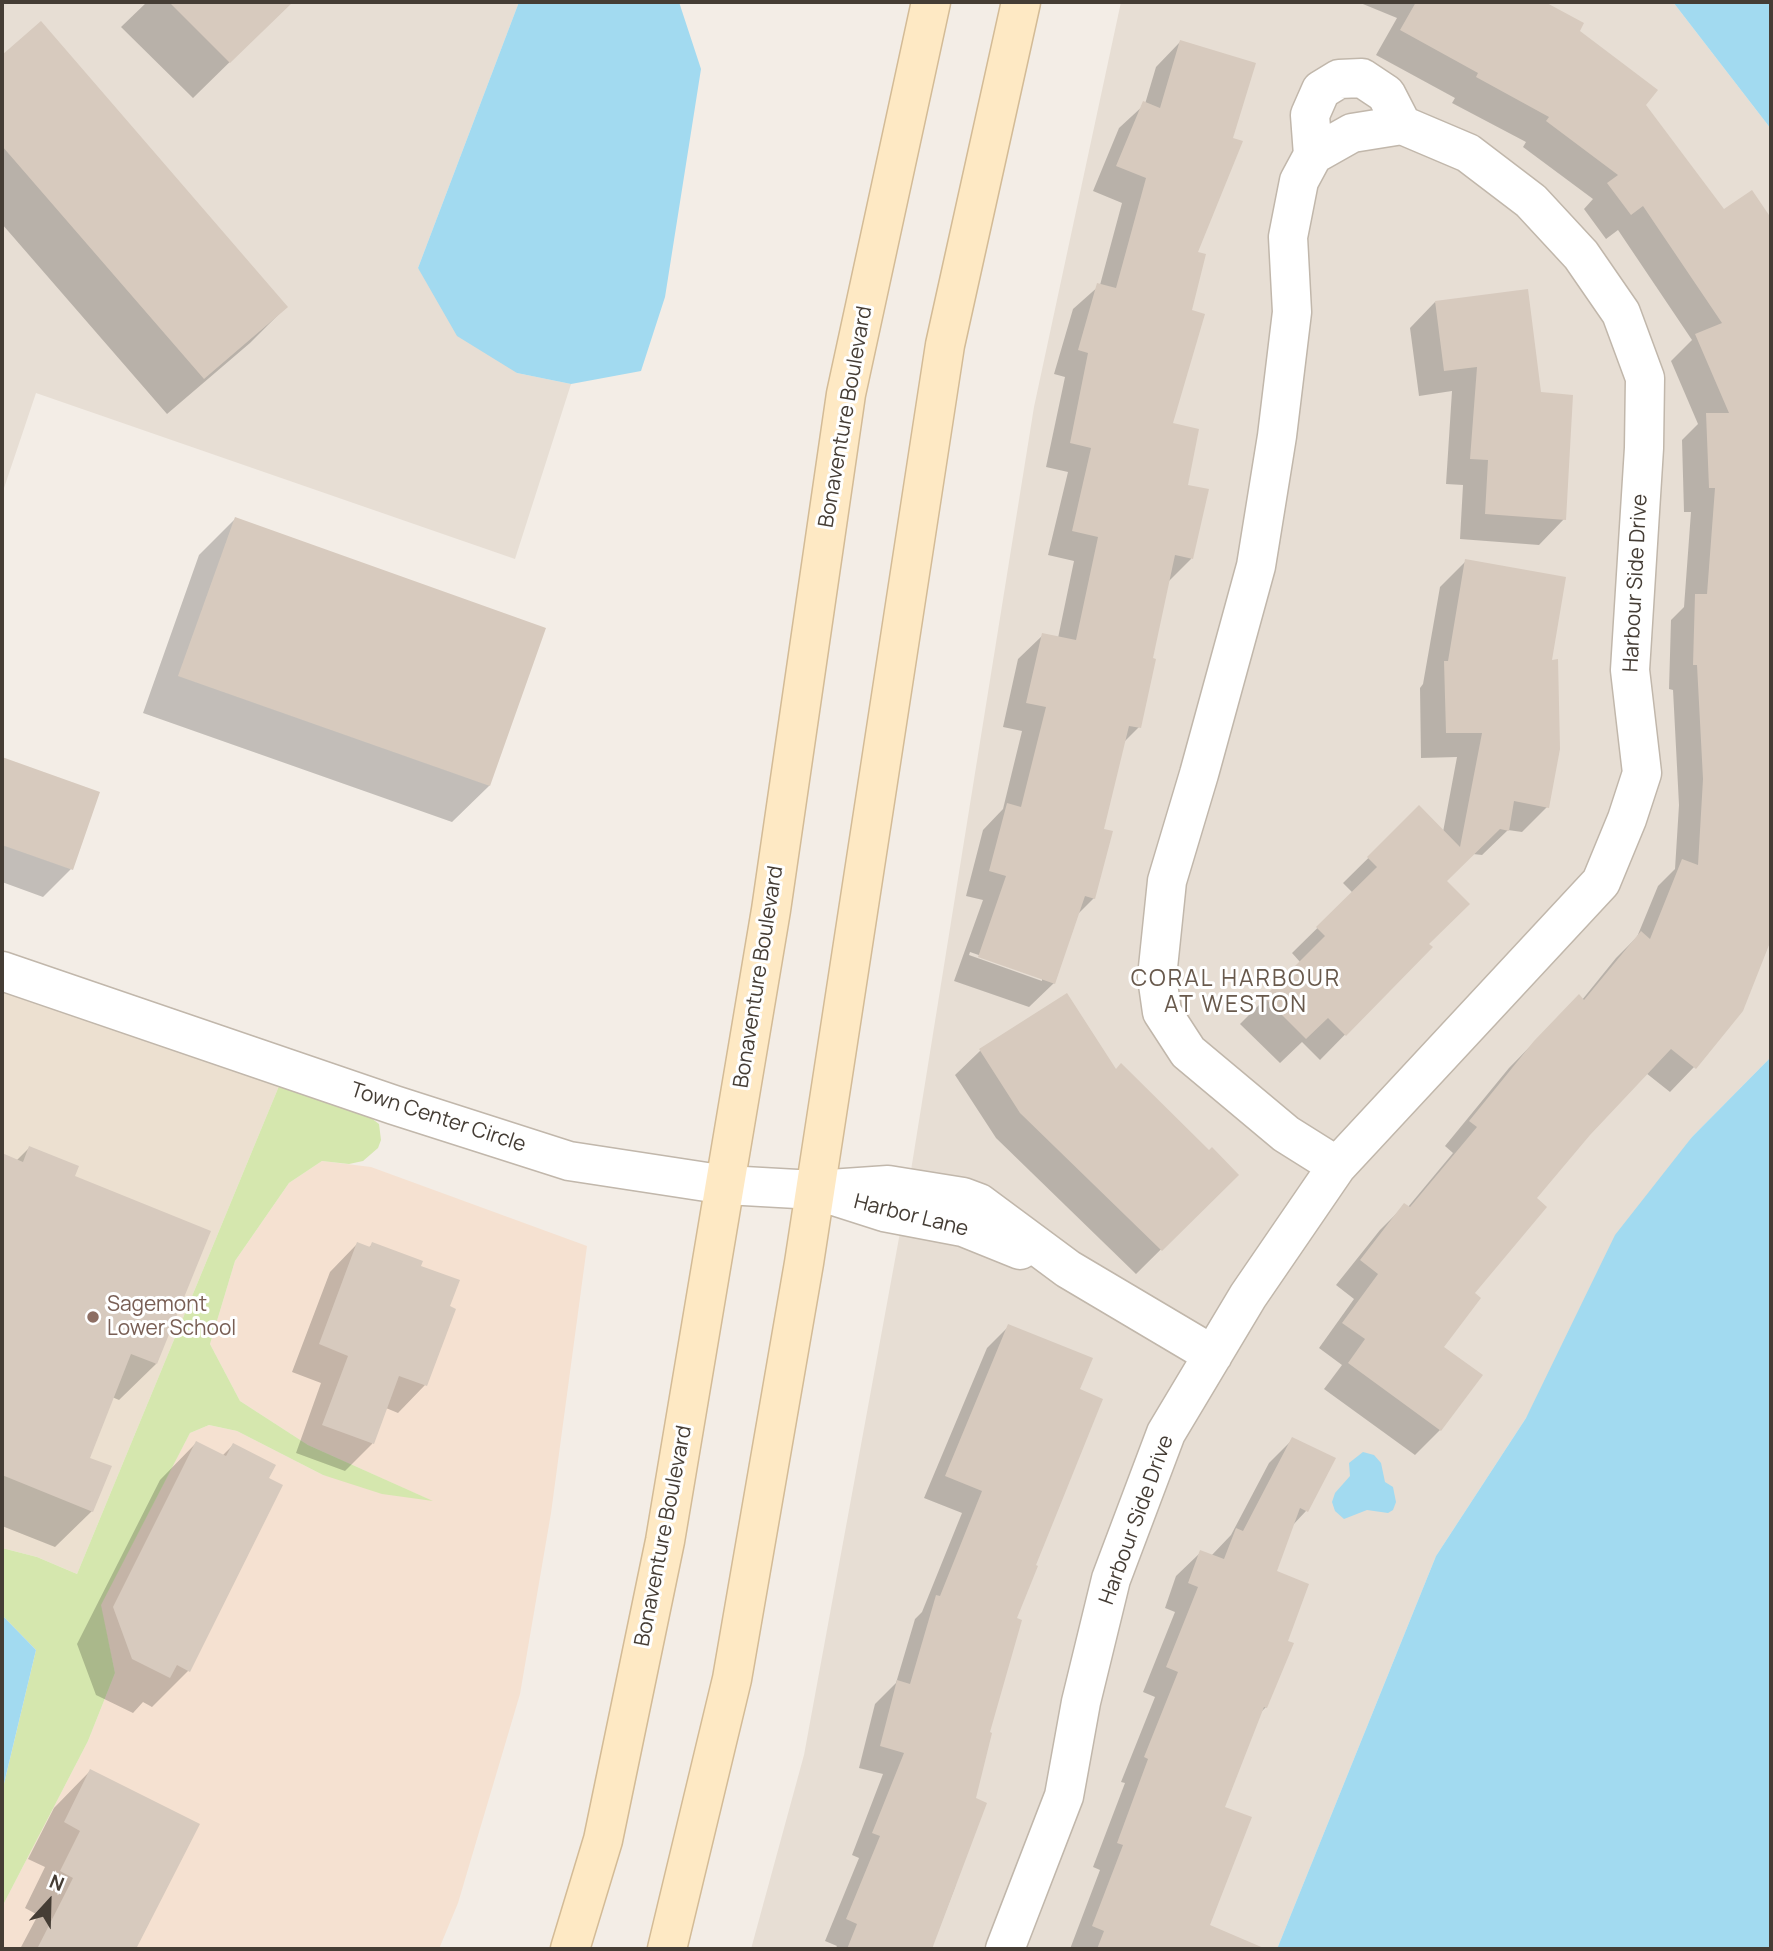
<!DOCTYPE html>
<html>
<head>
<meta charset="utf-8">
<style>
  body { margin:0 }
  #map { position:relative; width:1773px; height:1951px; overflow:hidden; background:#f3ede6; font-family:Manrope,sans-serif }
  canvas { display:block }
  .frame { position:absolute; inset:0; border:4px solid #453d35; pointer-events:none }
  .north { position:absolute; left:14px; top:1867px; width:70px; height:70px; -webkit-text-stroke:5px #fff; paint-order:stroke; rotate:22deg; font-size:19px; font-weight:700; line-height:28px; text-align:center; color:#453d35 }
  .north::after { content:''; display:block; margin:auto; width:24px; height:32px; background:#453d35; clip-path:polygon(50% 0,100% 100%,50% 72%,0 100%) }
</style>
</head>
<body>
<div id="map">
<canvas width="1773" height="1951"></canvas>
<div class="frame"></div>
<div class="north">N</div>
</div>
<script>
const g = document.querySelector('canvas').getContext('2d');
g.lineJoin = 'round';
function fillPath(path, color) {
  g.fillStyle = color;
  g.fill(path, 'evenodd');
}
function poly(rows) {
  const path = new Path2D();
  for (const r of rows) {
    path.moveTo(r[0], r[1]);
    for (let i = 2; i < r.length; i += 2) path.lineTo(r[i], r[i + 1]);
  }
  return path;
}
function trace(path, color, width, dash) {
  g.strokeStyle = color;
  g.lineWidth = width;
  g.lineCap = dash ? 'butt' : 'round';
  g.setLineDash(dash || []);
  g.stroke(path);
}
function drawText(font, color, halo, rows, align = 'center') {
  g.font = font + ' Manrope,sans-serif';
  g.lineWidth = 6;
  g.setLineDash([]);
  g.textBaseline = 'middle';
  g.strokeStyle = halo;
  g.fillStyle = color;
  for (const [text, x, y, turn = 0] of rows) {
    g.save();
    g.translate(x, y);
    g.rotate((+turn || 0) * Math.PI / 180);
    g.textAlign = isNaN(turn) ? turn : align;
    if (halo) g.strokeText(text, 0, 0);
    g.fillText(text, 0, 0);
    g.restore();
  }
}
fillPath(poly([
  [2,2,519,2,418,268,517,373,571,384,515,559,36,393,2,494],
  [1121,2,1673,2,1771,129,1771,1057,1692,1137,1526,1418,1436,1556,1277,1949,751,1949,804,1755,908,1189,1034,407]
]), '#e7ded4');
fillPath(poly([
  [322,1161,371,1167,587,1246,551,1513,520,1694,458,1903,439,1949,2,1949,2,1907,88,1741,115,1673,100,1605,190,1433,209,1425,237,1431,323,1475,430,1500,308,1445,240,1401,210,1344,235,1261,289,1183]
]), '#f5e1d1');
fillPath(poly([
  [2,971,279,1086,77,1574,37,1557,2,1548]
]), '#ece0d0');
fillPath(poly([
  [279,1086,362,1111,379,1124,381,1140,378,1148,363,1161,349,1164,322,1161,289,1183,235,1261,210,1344,240,1401,308,1445,433,1501,382,1494,323,1475,237,1431,209,1425,190,1433,101,1605,115,1673,88,1741,2,1907,2,1792,36,1650,2,1615,2,1548,37,1557,77,1574]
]), '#d5e7ae');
fillPath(poly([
  [519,2,679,2,701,69,665,297,641,371,571,384,517,373,457,336,418,268],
  [1673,2,1771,2,1771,129],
  [1771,1057,1771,1949,1277,1949,1436,1556,1526,1418,1615,1235,1692,1137],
  [1363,1452,1374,1455,1381,1463,1385,1482,1393,1487,1396,1502,1393,1510,1388,1513,1367,1510,1344,1519,1335,1511,1332,1502,1335,1493,1350,1476,1349,1463],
  [2,1615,36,1650,2,1792]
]), '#a2daf0');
fillPath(poly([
  [147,2,291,2,193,98,121,27],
  [1358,2,1541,2,1582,24,1578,32,1644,105,1724,211,1769,218,1771,216,1771,269,1764,274,1771,291,1771,935,1741,1010,1694,1067,1670,1092,1646,1073,1588,1134,1535,1199,1472,1294,1441,1347,1480,1375,1440,1430,1415,1455,1324,1389,1342,1365,1319,1348,1354,1299,1336,1285,1380,1230,1405,1205,1408,1207,1453,1153,1445,1146,1509,1068,1554,1022,1582,1000,1616,958,1637,937,1658,886,1675,869,1679,805,1673,690,1669,689,1671,620,1684,607,1691,512,1684,512,1682,440,1698,424,1671,361,1692,340,1618,230,1606,239,1584,209,1593,199,1523,147,1526,142,1452,103,1455,98,1376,55,1397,18],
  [41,24,286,307,250,343,167,414,2,224,2,57],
  [1180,42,1196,253,1190,311,1171,424,1186,486,1191,559,1167,583,1150,659,1139,727,1123,743,1102,830,1094,898,1077,915,1054,983,1029,1007,954,981,983,900,966,896,983,830,1003,809,1022,731,1003,727,1018,659,1043,635,1058,638,1074,561,1048,555,1068,472,1046,467,1065,377,1054,374,1073,309,1100,285,1122,203,1093,191,1119,128,1145,104,1156,67],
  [970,952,1042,977,1042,981,969,955],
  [1435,302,1540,394,1564,519,1539,545,1460,539,1463,485,1446,484,1452,391,1419,396,1410,328],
  [235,519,544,629,489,786,452,822,143,713,199,555],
  [1466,561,1550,661,1547,807,1522,832,1508,830,1482,855,1473,854,1444,881,1427,944,1431,947,1320,1060,1302,1042,1280,1063,1240,1024,1301,963,1292,953,1353,893,1343,883,1419,808,1443,832,1457,757,1421,758,1420,688,1423,684,1440,587],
  [2,759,98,793,71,869,43,897,2,882],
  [1066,995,1115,1071,1236,1175,1136,1274,996,1138,955,1075,980,1051],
  [29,1148,73,1177,156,1364,119,1400,112,1397,88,1459,92,1511,55,1547,2,1526,2,1155,16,1161],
  [357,1244,368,1248,373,1244,419,1267,425,1385,398,1413,386,1408,372,1444,345,1471,296,1453,321,1383,292,1372,330,1272],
  [1009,1326,1078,1390,1034,1566,1015,1619,988,1733,955,1887,931,1949,835,1949,837,1946,825,1941,859,1858,852,1855,883,1774,859,1768,875,1704,896,1683,915,1619,922,1612,962,1513,924,1498,987,1348],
  [1293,1439,1333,1459,1306,1511,1292,1526,1274,1572,1286,1642,1266,1707,1260,1713,1223,1808,1208,1926,1216,1930,1208,1949,1070,1949,1100,1870,1093,1867,1125,1783,1121,1782,1155,1697,1143,1692,1175,1612,1165,1608,1176,1576,1201,1552,1211,1556,1231,1535,1269,1463],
  [196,1443,222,1456,233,1445,189,1670,152,1707,143,1702,133,1713,96,1695,77,1644,160,1480],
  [90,1771,197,1825,134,1949,20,1949,38,1915,25,1908,45,1867,28,1859,54,1808]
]), '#0003');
fillPath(poly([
  [169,2,293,2,230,63],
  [1416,2,1545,2,1584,23,1580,31,1658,90,1646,105,1724,209,1752,190,1771,218,1771,940,1743,1011,1696,1069,1671,1049,1590,1135,1537,1198,1547,1207,1475,1293,1481,1298,1444,1347,1483,1375,1441,1431,1348,1363,1365,1339,1342,1323,1378,1274,1360,1260,1404,1203,1410,1207,1477,1127,1469,1121,1534,1041,1579,994,1584,1000,1641,931,1650,939,1682,859,1698,865,1703,779,1697,665,1693,665,1695,594,1707,594,1715,488,1709,488,1706,413,1729,413,1695,334,1722,323,1643,206,1631,215,1607,183,1618,175,1546,121,1549,117,1476,77,1478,73,1400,30],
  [41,21,288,307,204,379,2,146,2,55],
  [1180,40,1256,63,1233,138,1243,141,1198,252,1206,254,1192,310,1205,314,1173,423,1199,429,1188,485,1209,489,1193,559,1175,555,1153,658,1156,659,1141,728,1129,726,1104,829,1113,831,1095,899,1085,896,1055,984,978,957,1006,876,989,871,1007,803,1021,807,1046,707,1026,703,1042,633,1076,640,1098,537,1072,531,1091,448,1070,443,1088,353,1078,350,1097,283,1116,288,1146,178,1116,166,1143,101,1160,108],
  [1528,289,1541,392,1573,395,1566,520,1485,514,1488,460,1470,459,1477,367,1444,371,1435,301],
  [235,517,546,628,490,786,178,676],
  [1465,559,1566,577,1552,660,1558,659,1560,749,1549,808,1514,801,1509,831,1500,829,1447,881,1470,904,1429,944,1433,947,1346,1036,1328,1018,1306,1039,1264,997,1325,936,1316,927,1377,867,1367,857,1419,805,1460,847,1482,733,1446,733,1444,661,1448,661],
  [2,757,100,792,73,870,2,845],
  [1067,993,1116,1069,1121,1063,1209,1150,1212,1147,1239,1175,1162,1251,1020,1113,979,1049],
  [29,1146,79,1166,75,1176,211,1231,157,1364,131,1354,90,1458,112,1466,93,1512,2,1475,2,1153,23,1162],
  [357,1242,370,1247,372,1242,423,1261,421,1266,460,1280,450,1306,456,1309,427,1386,399,1376,374,1444,322,1425,348,1356,319,1344],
  [1008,1324,1093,1358,1080,1389,1103,1399,1036,1565,1038,1566,1017,1618,1022,1620,990,1732,992,1733,976,1798,987,1803,932,1949,847,1949,857,1924,846,1919,880,1836,872,1833,904,1753,880,1746,897,1680,910,1684,936,1595,940,1596,982,1491,945,1476],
  [1292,1437,1336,1458,1308,1512,1300,1508,1277,1571,1309,1584,1288,1641,1294,1643,1267,1708,1264,1707,1225,1807,1252,1817,1210,1925,1266,1949,1097,1949,1104,1931,1092,1926,1123,1845,1117,1843,1148,1759,1144,1757,1178,1672,1166,1667,1198,1587,1188,1583,1200,1550,1224,1559,1236,1528,1243,1531],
  [196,1441,226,1456,233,1443,276,1465,269,1478,283,1485,190,1672,177,1665,170,1678,132,1659,113,1607],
  [90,1769,200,1824,136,1949,37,1949,73,1878,60,1871,80,1831,64,1822]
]), '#d7cabe');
const minor = poly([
  [1402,125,1468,153,1531,201,1581,255,1621,313,1645,378,1644,448,1630,670,1642,773,1627,819,1601,882,1337,1166,1286,1134,1188,1052,1162,1012,1157,977,1167,881,1199,774,1256,566,1277,436,1292,312,1288,237,1299,181,1313,155,1352,133,1402,125],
  [1313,155,1310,115,1321,90,1339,79,1362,78,1386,94,1402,125],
  [815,1190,888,1185,963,1197,979,1203,1068,1269,1213,1355],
  [834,1196,884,1212,963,1227,1020,1250],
  [1005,1949,1064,1796,1081,1702,1111,1579,1166,1433,1248,1296,1337,1166]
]);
const tertiary = poly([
  [2,971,394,1105,569,1161,726,1185,815,1190]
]);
const secondary = poly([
  [570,1949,603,1840,665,1541,771,910,846,394,931,2],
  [667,1949,732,1679,804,1263,945,345,1021,2]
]);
trace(minor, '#c1b7ab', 41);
trace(tertiary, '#c1b7ab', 41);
trace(secondary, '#d3bb96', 41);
trace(minor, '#fff', 38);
trace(tertiary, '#fff', 38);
trace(secondary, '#fee9c4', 38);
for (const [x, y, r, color] of [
  [93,1317,7,"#8d6e63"]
]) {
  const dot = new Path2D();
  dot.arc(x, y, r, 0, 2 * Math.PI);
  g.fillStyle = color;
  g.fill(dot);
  trace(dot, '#fff', 2.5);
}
drawText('21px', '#453d35', '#fff', [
  ["Bonaventure Boulevard",846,417,-80],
  ["Harbour Side Drive",1636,583,-87],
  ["Bonaventure Boulevard",759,977,-81],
  ["Town Center Circle",438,1118,18],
  ["Harbor Lane",911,1216,14],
  ["Harbour Side Drive",1137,1520,-70],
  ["Bonaventure Boulevard",664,1536,-79]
]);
drawText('21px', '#785e54', '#fff', [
  ["Sagemont",107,1305],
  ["Lower School",107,1329]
], 'left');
g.letterSpacing = '2px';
drawText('23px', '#68594c', '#fff', [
  ["CORAL HARBOUR",1236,980],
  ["AT WESTON",1236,1006]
]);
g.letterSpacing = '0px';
</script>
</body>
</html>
